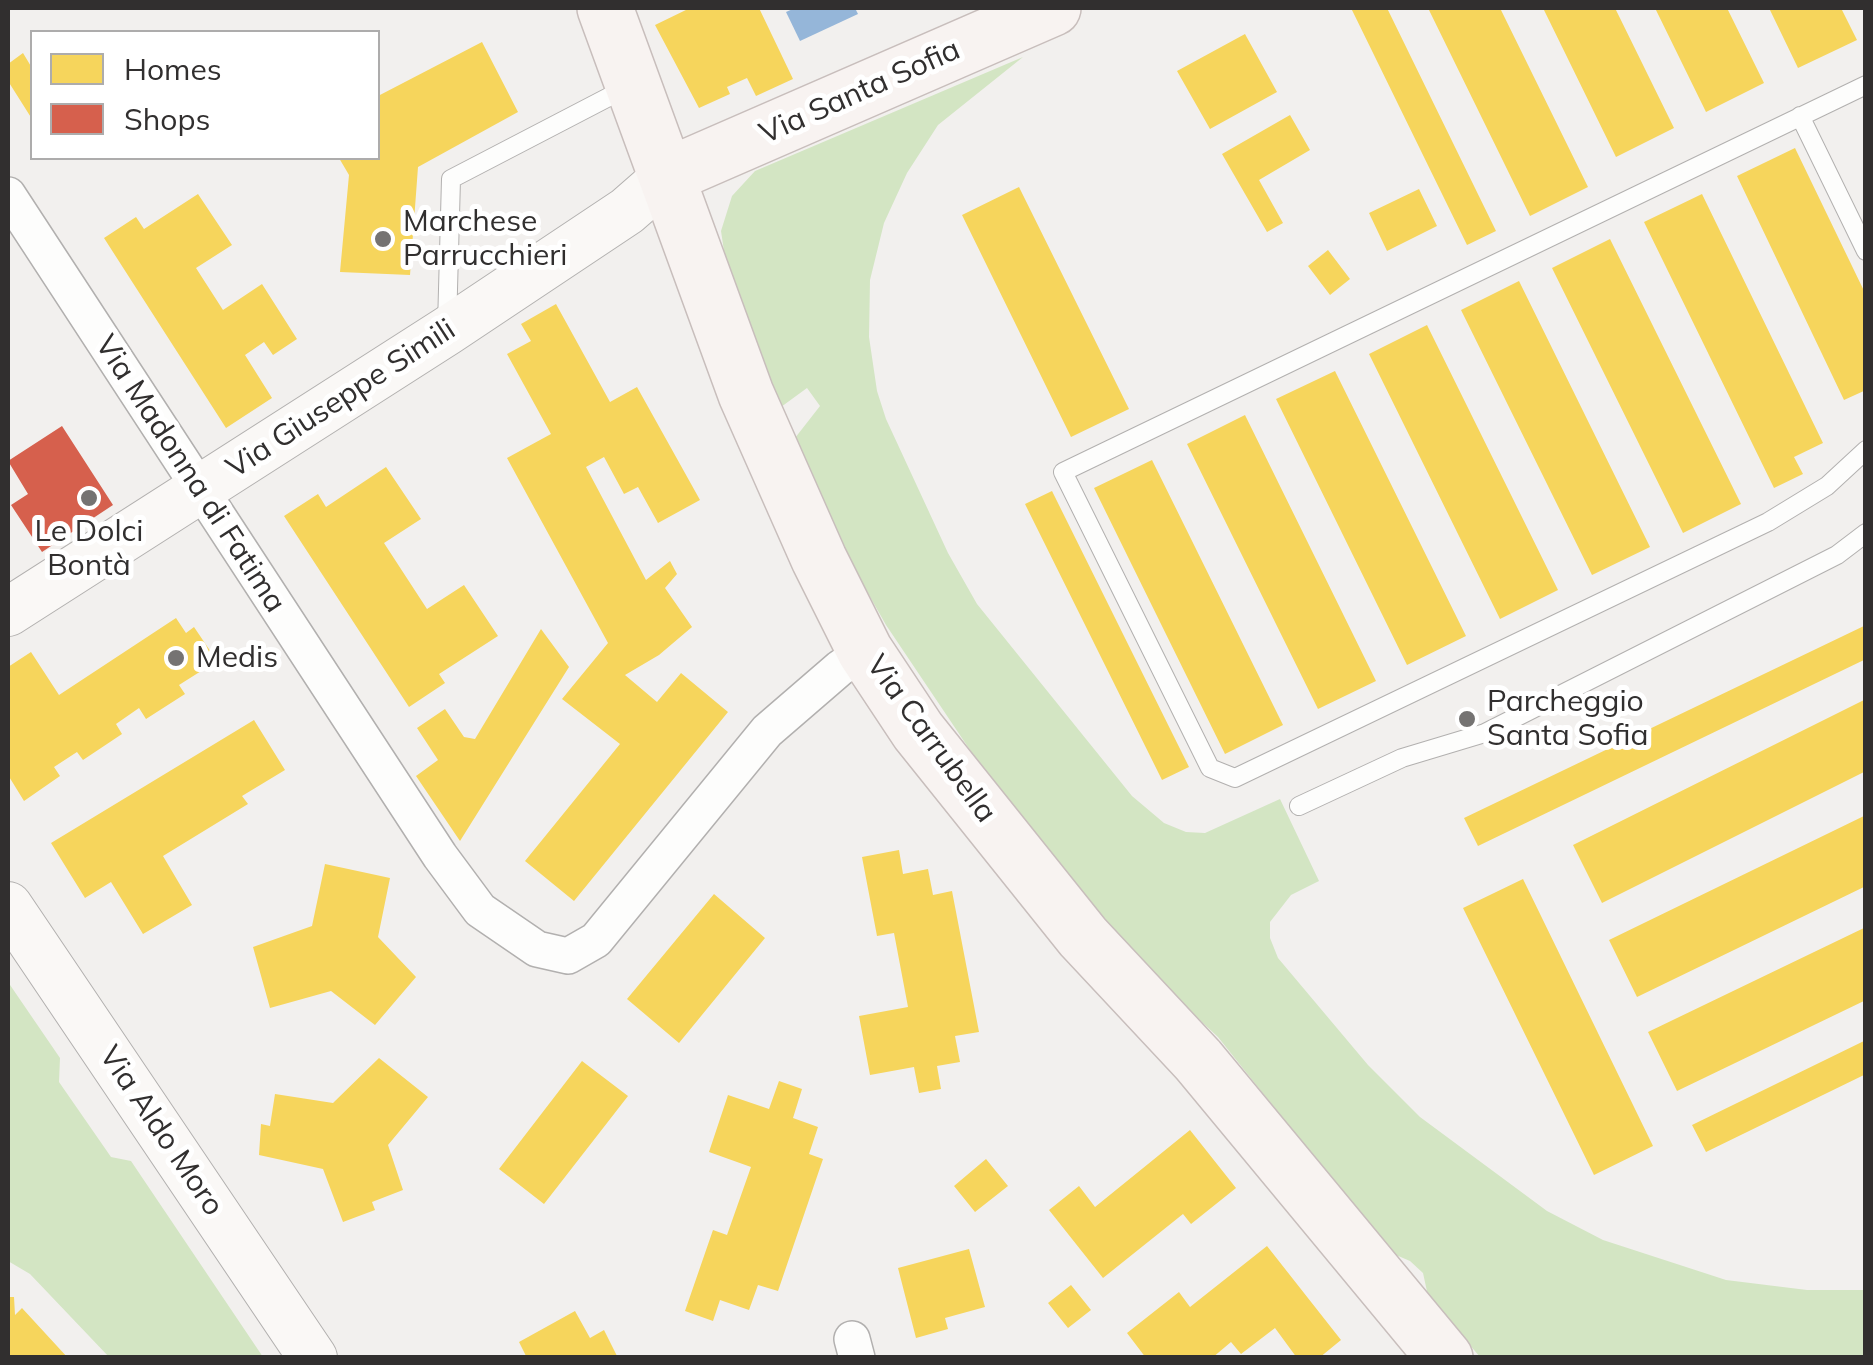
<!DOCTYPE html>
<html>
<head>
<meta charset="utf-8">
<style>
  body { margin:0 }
  #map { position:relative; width:1873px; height:1365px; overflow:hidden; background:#f2f0ee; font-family:Mulish,sans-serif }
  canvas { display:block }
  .frame { position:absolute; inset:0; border:10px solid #312f2f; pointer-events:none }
  .legend { position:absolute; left:30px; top:30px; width:350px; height:130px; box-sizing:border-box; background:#fff; border:2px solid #adacac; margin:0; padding:12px 18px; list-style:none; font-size:30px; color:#312f2f }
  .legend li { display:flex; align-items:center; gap:20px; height:50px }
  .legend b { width:50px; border:2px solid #adacac }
</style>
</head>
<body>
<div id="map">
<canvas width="1873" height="1365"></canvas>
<div class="frame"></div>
<ul class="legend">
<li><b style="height:28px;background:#f6d55c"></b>Homes</li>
<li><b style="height:28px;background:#d6604d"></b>Shops</li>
</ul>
</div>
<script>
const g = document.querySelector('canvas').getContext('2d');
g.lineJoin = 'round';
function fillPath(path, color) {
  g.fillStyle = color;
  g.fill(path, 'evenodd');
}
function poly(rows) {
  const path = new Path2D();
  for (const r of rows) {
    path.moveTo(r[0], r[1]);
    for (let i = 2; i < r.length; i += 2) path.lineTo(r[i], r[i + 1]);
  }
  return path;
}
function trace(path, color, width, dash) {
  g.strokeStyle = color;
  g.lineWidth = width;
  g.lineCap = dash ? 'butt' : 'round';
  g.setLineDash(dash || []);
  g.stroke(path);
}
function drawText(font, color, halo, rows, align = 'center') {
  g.font = font + ' Mulish,sans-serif';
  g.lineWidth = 10;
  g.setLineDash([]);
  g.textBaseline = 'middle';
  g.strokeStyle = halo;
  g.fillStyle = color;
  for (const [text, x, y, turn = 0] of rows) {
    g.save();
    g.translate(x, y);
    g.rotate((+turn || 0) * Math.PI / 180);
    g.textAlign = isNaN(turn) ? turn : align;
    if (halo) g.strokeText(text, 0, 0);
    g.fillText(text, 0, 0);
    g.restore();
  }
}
fillPath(poly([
  [1023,57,938,125,907,173,884,223,870,280,869,337,877,391,886,419,948,553,977,604,1132,796,1164,823,1186,832,1205,833,1280,799,1319,881,1291,895,1270,922,1270,938,1278,958,1368,1065,1420,1117,1547,1211,1603,1240,1726,1280,1807,1290,1865,1290,1865,1357,1480,1357,1428,1296,1423,1273,1410,1261,1389,1252,1218,1037,1095,923,1019,823,886,625,847,556,795,438,820,406,807,388,781,407,730,291,721,231,732,196,755,171],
  [8,982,60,1058,59,1082,111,1157,131,1161,263,1357,109,1357,30,1274,8,1261]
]), '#d3e5c3');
fillPath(poly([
  [795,8,855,8,858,14,800,41,786,12]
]), '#95b6d9');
fillPath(poly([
  [690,8,759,8,793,79,756,96,747,78,727,87,730,94,699,108,655,25],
  [1351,8,1387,8,1496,231,1467,245],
  [1428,8,1500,8,1588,187,1530,216],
  [1543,8,1615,8,1674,128,1616,157],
  [1655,8,1727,8,1764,83,1706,112],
  [1769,8,1841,8,1857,40,1798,68],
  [1245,34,1277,92,1210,129,1177,71],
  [482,42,518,112,418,167,410,275,340,272,349,175,339,158,378,158,378,96],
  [23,53,32,68,32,119,8,81,8,64],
  [1290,115,1310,150,1259,180,1283,223,1267,232,1222,154],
  [1795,148,1866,295,1866,390,1844,400,1737,176],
  [1019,187,1129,409,1071,437,962,215],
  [1419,189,1437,226,1387,251,1369,213],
  [198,194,232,245,196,268,223,310,262,284,297,339,273,355,264,342,245,355,272,398,226,428,104,238,136,217,144,229],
  [1702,194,1823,443,1794,457,1803,474,1774,488,1644,222],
  [1610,239,1741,504,1683,533,1552,268],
  [1328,250,1350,279,1330,295,1308,266],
  [1519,281,1650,547,1592,575,1461,310],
  [556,304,610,402,637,387,700,500,658,523,638,487,624,494,604,457,586,467,646,580,670,561,677,574,665,588,692,627,659,655,625,675,657,702,681,673,728,712,574,901,525,861,620,744,562,699,608,643,507,458,551,434,507,354,531,341,521,324],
  [1427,325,1558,590,1500,619,1369,354],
  [1335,371,1466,636,1407,665,1276,399],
  [1245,415,1376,681,1318,709,1187,444],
  [1152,460,1283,725,1225,754,1094,488],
  [386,467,421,519,384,543,427,609,464,585,498,636,439,674,445,683,409,707,284,516,318,494,326,507],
  [1052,491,1189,767,1162,780,1025,504],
  [176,618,186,633,194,627,217,661,179,685,185,694,146,719,139,708,116,724,122,734,83,760,77,752,54,767,60,776,24,801,8,775,8,727,10,725,8,721,8,667,31,652,59,695],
  [1866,625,1866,659,1478,846,1464,818],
  [541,629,569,667,460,841,416,776,438,760,417,728,445,709,464,737,475,739],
  [1866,699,1866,771,1602,903,1573,845],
  [254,720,285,770,242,796,248,804,163,856,192,905,143,934,111,882,85,898,51,843],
  [1866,815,1866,886,1637,997,1609,940],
  [899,850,903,874,928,869,933,895,952,891,979,1032,955,1036,960,1062,937,1066,941,1089,919,1093,914,1067,870,1075,859,1016,908,1007,894,933,877,936,862,857],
  [325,864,390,878,378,937,416,977,375,1025,331,991,270,1008,253,947,312,926],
  [1523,879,1653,1146,1594,1175,1463,908],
  [714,894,765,938,679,1043,627,999],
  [1866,927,1866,1000,1677,1091,1648,1032],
  [1866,1040,1866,1074,1706,1152,1692,1125],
  [379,1058,428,1097,388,1145,403,1190,372,1202,375,1210,343,1222,323,1169,259,1155,261,1124,270,1126,275,1094,333,1103],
  [582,1061,628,1096,544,1204,499,1169],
  [779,1081,802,1089,793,1118,818,1127,809,1154,823,1159,778,1291,758,1285,749,1310,720,1300,713,1321,685,1311,713,1230,727,1235,751,1167,709,1152,728,1095,769,1109],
  [1190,1130,1236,1188,1191,1224,1183,1214,1103,1278,1049,1210,1079,1186,1095,1207],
  [986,1159,1008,1186,975,1212,954,1186],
  [1267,1246,1341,1340,1319,1358,1297,1358,1275,1328,1241,1354,1231,1342,1212,1358,1146,1358,1127,1333,1179,1292,1190,1307],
  [969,1249,985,1307,945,1318,948,1329,916,1338,898,1268],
  [1071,1285,1091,1310,1068,1328,1048,1303],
  [8,1297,14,1297,15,1315,22,1308,68,1358,8,1358],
  [575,1311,590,1338,604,1330,618,1358,527,1358,519,1342]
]), '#f6d55c');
fillPath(poly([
  [62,426,113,505,42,552,11,505,28,494,8,461]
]), '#d6604d');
const lane = poly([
  [1866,85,1063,472,1210,768,1235,778,1768,522,1827,486,1866,450],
  [1800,116,1866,251],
  [447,326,451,179,626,88],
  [1299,806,1402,758,1485,733,1837,555,1866,533]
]);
const street = poly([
  [8,195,440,856,480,910,537,949,568,956,596,940,767,731,840,668,865,651],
  [852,1339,857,1358]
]);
const secondary = poly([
  [8,612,447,331,627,211,667,176],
  [8,906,313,1358]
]);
const primary = poly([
  [605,8,746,394,819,559,865,651,918,731,1083,937,1198,1060,1445,1358],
  [667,176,1053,8]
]);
trace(lane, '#b2b0af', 20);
trace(street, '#b2b0af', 38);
trace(secondary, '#b2b0af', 50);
trace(primary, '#c8bebc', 58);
trace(lane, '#fdfdfc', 18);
trace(street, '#fdfdfc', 35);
trace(secondary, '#faf8f6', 48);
trace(primary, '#f8f3f1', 55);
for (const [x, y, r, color] of [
  [383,239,10,"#757372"],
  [89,498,10,"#757372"],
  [176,658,10,"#757372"],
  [1467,719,10,"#757372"]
]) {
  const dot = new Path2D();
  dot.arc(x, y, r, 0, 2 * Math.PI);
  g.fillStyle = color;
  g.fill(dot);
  trace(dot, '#fff', 4);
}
drawText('30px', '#312f2f', '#fff', [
  ["Via Santa Sofia",860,92,-24],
  ["Via Giuseppe Simili",341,399,-33],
  ["Via Madonna di Fatima",190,474,57],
  ["Via Carrubella",931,739,54],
  ["Via Aldo Moro",161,1131,56]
]);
drawText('30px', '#312f2f', '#fff', [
  ["Marchese",403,222],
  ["Parrucchieri",403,256],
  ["Le Dolci",89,532,"center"],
  ["Bontà",89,566,"center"],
  ["Medis",196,658],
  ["Parcheggio",1487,702],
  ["Santa Sofia",1487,736]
], 'left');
</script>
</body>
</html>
